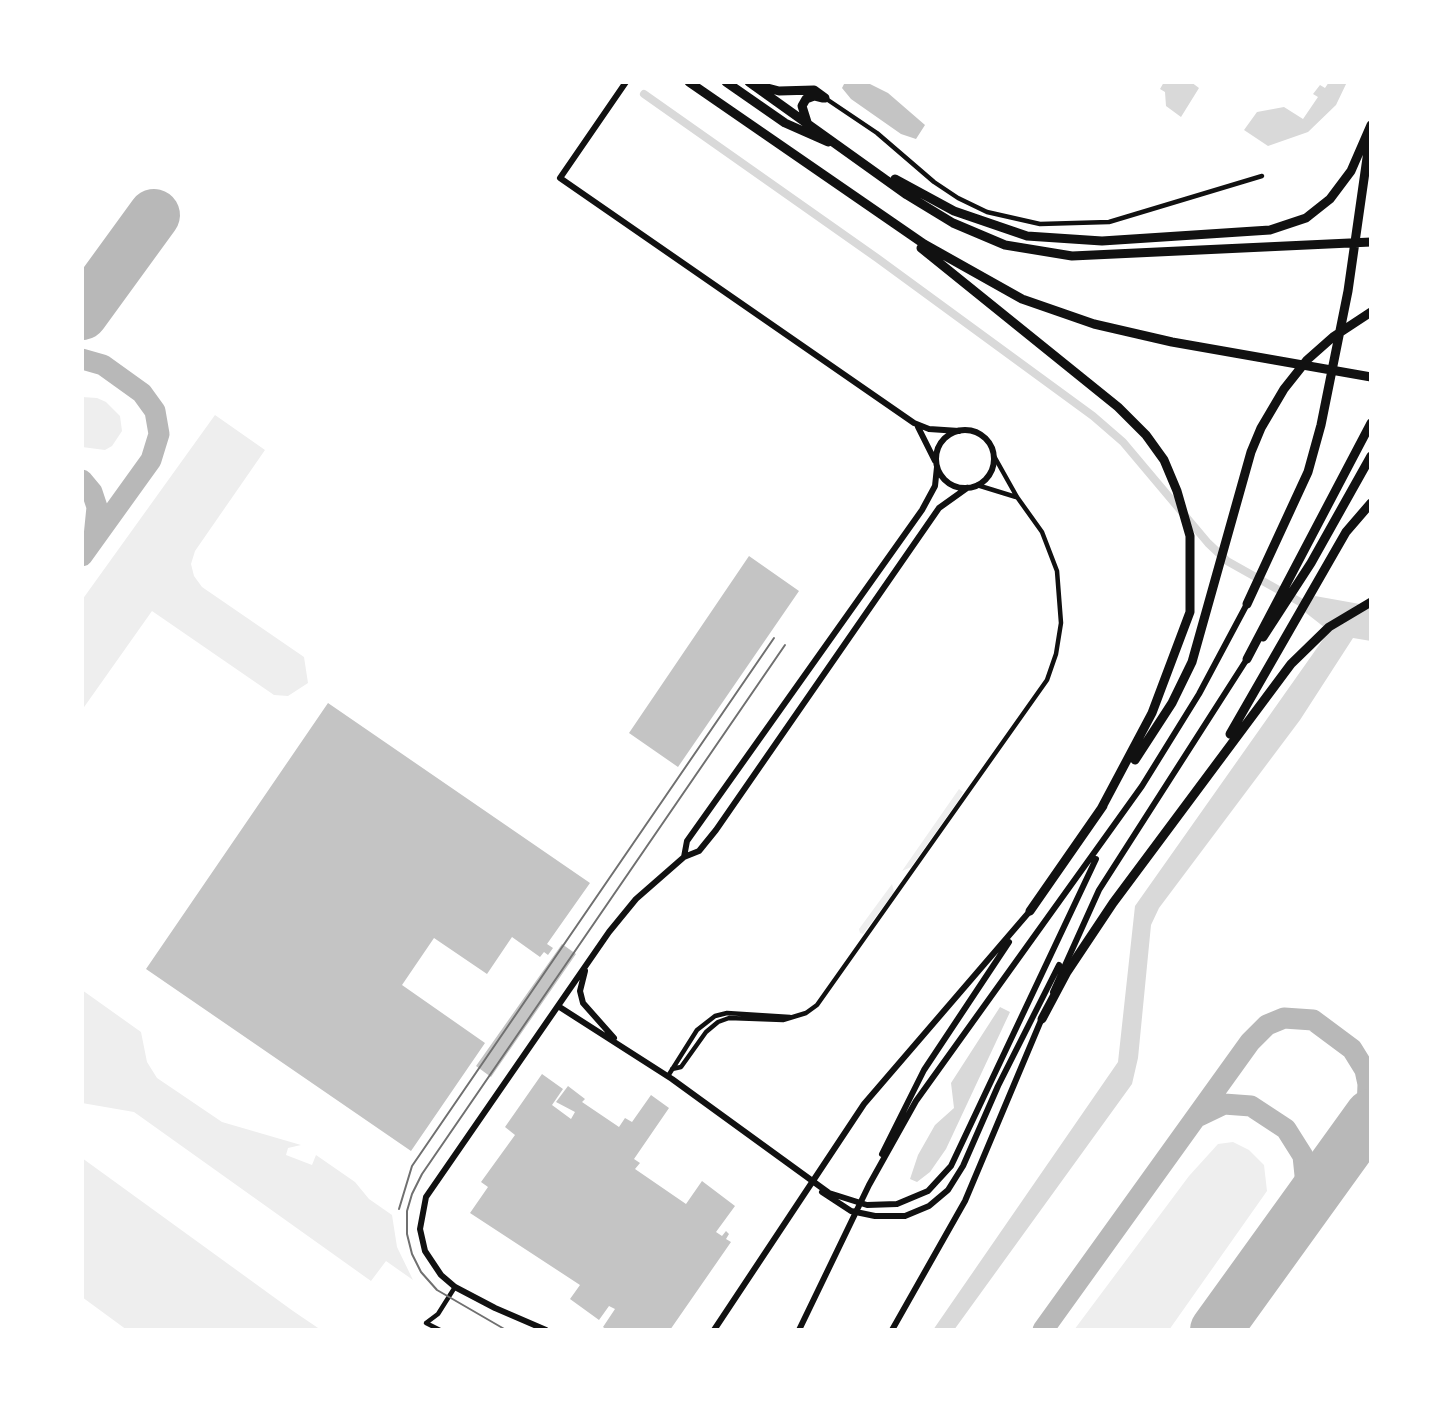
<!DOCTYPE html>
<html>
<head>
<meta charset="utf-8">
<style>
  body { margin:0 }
  #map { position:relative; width:1453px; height:1412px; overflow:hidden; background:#fff; font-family:"Roboto Condensed",sans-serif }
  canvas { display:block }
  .frame { position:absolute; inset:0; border:84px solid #fff; pointer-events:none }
</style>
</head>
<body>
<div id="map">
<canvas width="1453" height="1412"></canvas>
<div class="frame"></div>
</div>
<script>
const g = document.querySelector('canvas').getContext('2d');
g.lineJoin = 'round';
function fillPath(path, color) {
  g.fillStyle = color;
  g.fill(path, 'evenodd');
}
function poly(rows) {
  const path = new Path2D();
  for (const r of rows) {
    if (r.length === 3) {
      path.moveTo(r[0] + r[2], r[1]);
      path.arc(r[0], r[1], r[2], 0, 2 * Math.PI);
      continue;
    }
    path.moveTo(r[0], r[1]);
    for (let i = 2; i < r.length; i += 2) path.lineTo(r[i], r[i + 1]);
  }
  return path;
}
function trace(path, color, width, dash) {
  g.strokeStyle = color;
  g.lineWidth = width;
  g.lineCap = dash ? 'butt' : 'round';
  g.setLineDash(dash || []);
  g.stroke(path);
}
fillPath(poly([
  [82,397,97,398,106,402,120,416,122,431,112,446,105,450,82,447],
  [215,415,265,450,195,551,191,564,194,576,202,587,304,657,308,683,288,696,274,695,152,611,82,710,82,600],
  [959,789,963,792,958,801,911,867,902,871],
  [892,884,894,892,863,934,860,933,859,929],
  [82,990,141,1032,147,1062,157,1078,222,1122,301,1145,288,1148,286,1155,312,1165,316,1155,355,1182,369,1199,392,1215,397,1247,413,1280,386,1261,371,1281,134,1112,82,1103],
  [1233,1142,1249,1150,1264,1165,1267,1191,1169,1330,1074,1330,1189,1176,1218,1144],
  [82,1158,293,1311,321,1330,127,1330,82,1297]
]), '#eee');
fillPath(poly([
  [1164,82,1191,82,1199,88,1181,117,1166,106,1165,92,1160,89],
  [1329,82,1347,82,1336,105,1308,132,1268,146,1244,130,1257,112,1284,107,1303,119,1318,97,1313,94,1320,85,1325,88],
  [1315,596,1371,606,1371,641,1353,638,1300,720,1159,908,1151,925,1138,1058,1132,1084,954,1330,933,1330,1118,1062,1135,906,1329,631,1301,609],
  [1000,1007,1010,1012,946,1149,930,1172,917,1182,910,1179,918,1155,935,1125,954,1108,951,1083]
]), '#d9d9d9');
trace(poly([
  [644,94,877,258,1093,416,1123,442,1208,543,1227,561,1309,607]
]), '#d9d9d9', 8);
trace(poly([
  [82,359,103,365,142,393,155,411,159,434,151,460,82,556],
  [82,480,92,492,97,507,94,537],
  [1199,1116,1224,1104,1251,1106,1286,1129,1303,1156,1306,1185,1301,1205,1252,1279],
  [1043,1330,1250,1042,1267,1025,1284,1018,1313,1020,1352,1049,1365,1070,1368,1084,1367,1111,1363,1126]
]), '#b8b8b8', 21);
trace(poly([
  [82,314,154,215],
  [1216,1330,1371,1115]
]), '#b8b8b8', 52);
fillPath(poly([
  [845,82,866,82,888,93,925,125,916,139,901,134,851,99,842,88],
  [749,556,799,591,678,767,629,733],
  [328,703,590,883,547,944,553,948,548,955,544,952,540,957,512,937,487,974,434,938,402,985,485,1043,411,1151,146,969],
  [562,944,576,954,491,1077,476,1066],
  [542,1074,563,1089,552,1105,571,1119,575,1112,556,1102,568,1086,585,1099,582,1102,619,1127,625,1118,632,1122,651,1095,669,1108,634,1159,640,1163,635,1169,686,1204,702,1181,735,1206,716,1232,722,1236,726,1231,729,1234,726,1239,731,1242,670,1330,607,1330,603,1327,615,1309,609,1306,599,1320,570,1299,580,1285,470,1213,488,1187,481,1182,515,1135,505,1127]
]), '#c4c4c4');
trace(poly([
  [825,98,877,133,934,182,958,198,987,212,1040,224,1109,222,1262,176],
  [977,485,1016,497],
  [672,1069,681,1067,706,1032,718,1022,729,1018,783,1020,806,1013,817,1005,1047,680,1056,654,1061,623,1057,571,1042,532,1017,497,994,456],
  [668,1076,697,1030,715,1016,727,1013,790,1017],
  [440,1330,426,1323,438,1314,455,1287]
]), '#111', 4.5);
trace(poly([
  [626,82,560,178,914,423,929,429,959,431],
  [918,427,935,461],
  [965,459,29],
  [684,857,687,841,922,510,935,486,937,467],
  [585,971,580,991,583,1003,614,1038],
  [1053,992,1099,890,1247,659],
  [558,1006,672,1079,829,1193,867,1205,897,1204,928,1191,951,1166,1096,859],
  [882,1154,924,1070,1009,942],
  [822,1192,851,1211,875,1216,905,1216,929,1206,948,1190,963,1166,998,1086,1059,965],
  [546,1330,495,1308,455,1287,441,1275,425,1251,420,1229,426,1197,609,932,636,899,684,857,699,851,716,830,939,508,967,488],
  [714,1330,864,1104,1030,911],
  [799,1330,869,1185,916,1101,1142,786,1199,694,1247,604],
  [892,1330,965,1201,1042,1018]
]), '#111', 6);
trace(poly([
  [689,82,924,244,1022,299,1094,324,1172,342,1371,377],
  [726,82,785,123,828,142],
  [749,82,907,195,953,223,1005,245,1072,256,1371,242],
  [760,86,779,91,814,90,825,98],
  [807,122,802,106,806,99,814,96,822,98],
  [895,179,954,211,1027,236,1102,241,1270,230,1306,218,1330,199,1351,171,1371,125],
  [921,248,1118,407,1146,435,1164,460,1177,491,1190,536,1190,612,1152,713,1101,809],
  [1247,604,1308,472,1321,425,1348,291,1370,137],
  [1263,637,1311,563,1371,456],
  [1247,659,1371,423],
  [1230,734,1346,532,1371,503],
  [1135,760,1172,703,1192,662,1251,452,1261,428,1284,389,1307,360,1333,337,1371,312],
  [1030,911,1103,806],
  [1042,1019,1067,972,1113,903,1291,664,1329,627,1371,602]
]), '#111', 9);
trace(poly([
  [399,1209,412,1166,774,638],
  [506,1330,437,1290,421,1272,412,1254,407,1234,407,1211,412,1194,422,1174,785,645]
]), '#707070', 2);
</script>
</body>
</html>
